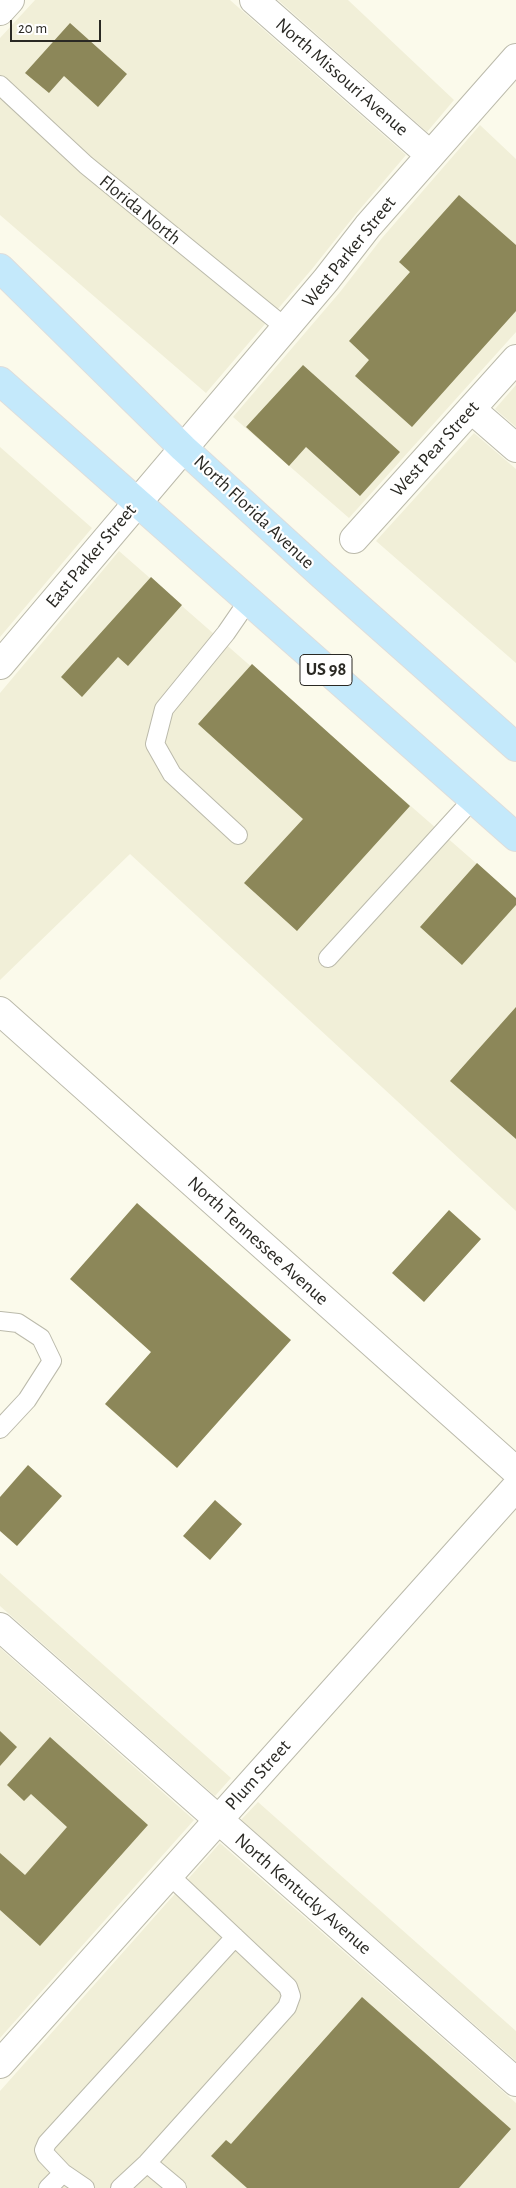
<!DOCTYPE html>
<html>
<head>
<meta charset="utf-8">
<style>
  body { margin:0 }
  #map { position:relative; width:516px; height:2188px; overflow:hidden; background:#fbfaeb; font-family:"Alegreya Sans",sans-serif }
  canvas { display:block }
  .scale { position:absolute; left:10px; top:20px; width:91px; height:22px; box-sizing:border-box; border:2px solid #2a2924; border-top:0; padding-left:6px; font-size:15px; line-height:18px; white-space:nowrap; color:#2a2924; -webkit-text-stroke:4px #fff; paint-order:stroke }
</style>
</head>
<body>
<div id="map">
<canvas width="516" height="2188"></canvas>
<div class="scale">20 m</div>
</div>
<script>
const g = document.querySelector('canvas').getContext('2d');
g.lineJoin = 'round';
function fillPath(path, color) {
  g.fillStyle = color;
  g.fill(path, 'evenodd');
}
function poly(rows) {
  const path = new Path2D();
  for (const r of rows) {
    path.moveTo(r[0], r[1]);
    for (let i = 2; i < r.length; i += 2) path.lineTo(r[i], r[i + 1]);
  }
  return path;
}
function trace(path, color, width, dash) {
  g.strokeStyle = color;
  g.lineWidth = width;
  g.lineCap = dash ? 'butt' : 'round';
  g.setLineDash(dash || []);
  g.stroke(path);
}
function drawText(font, color, halo, rows, align = 'center') {
  g.font = font + ' "Alegreya Sans",sans-serif';
  g.lineWidth = 4.5;
  g.setLineDash([]);
  g.textBaseline = 'middle';
  g.strokeStyle = halo;
  g.fillStyle = color;
  for (const [text, x, y, turn = 0] of rows) {
    g.save();
    g.translate(x, y);
    g.rotate((+turn || 0) * Math.PI / 180);
    g.textAlign = isNaN(turn) ? turn : align;
    if (halo) g.strokeText(text, 0, 0);
    g.fillText(text, 0, 0);
    g.restore();
  }
}
fillPath(poly([
  [35,0,230,0,406,155,355,215,312,269,206,393,0,215,0,38],
  [278,0,348,0,454,100,427,132],
  [480,125,516,159,516,332,349,518,233,417,340,292,382,238],
  [516,385,516,427,495,409],
  [474,433,516,469,516,663,376,541],
  [0,447,92,528,0,637],
  [119,551,516,898,516,1211,130,854,0,980,0,693],
  [0,1573,231,1778,215,1796,0,1606],
  [0,1648,194,1820,0,2038],
  [258,1802,516,2031,516,2061,241,1820],
  [220,1843,516,2103,516,2188,0,2188,0,2091]
]), '#f1efd8');
fillPath(poly([
  [70,23,127,74,98,107,64,76,49,93,25,73],
  [459,195,516,245,516,311,412,427,355,376,369,360,349,341,410,272,399,262],
  [303,365,400,452,360,496,306,447,289,466,246,427],
  [151,577,182,605,128,666,118,657,82,697,61,677],
  [252,664,410,806,297,931,244,883,303,819,198,724],
  [477,863,516,898,516,905,462,965,420,927],
  [516,1007,516,1139,450,1081],
  [137,1203,291,1340,177,1468,105,1404,151,1352,70,1279],
  [449,1210,481,1239,424,1302,392,1273],
  [28,1465,62,1496,17,1546,0,1531,0,1497],
  [215,1500,242,1524,210,1560,183,1536],
  [0,1731,17,1747,0,1766],
  [50,1737,148,1825,40,1946,0,1910,0,1853,25,1875,67,1827,31,1794,24,1801,7,1785],
  [362,1997,511,2129,459,2188,247,2188,211,2156,226,2140,231,2144]
]), '#8c8759');
const service = poly([
  [0,85,86,165,286,328],
  [238,835,172,774,155,744,164,709,226,633,248,601],
  [328,958,473,799],
  [0,1321,18,1323,41,1338,52,1361,27,1400,0,1429],
  [147,2163,177,2188],
  [63,2173,85,2188],
  [48,2188,63,2173,46,2155,44,2150,47,2143,235,1937],
  [120,2188,147,2163,287,2007,291,1996,288,1987,168,1874]
]);
const minor = poly([
  [254,0,430,155],
  [0,11,10,0],
  [471,409,516,448],
  [354,539,516,359],
  [0,1011,516,1471],
  [0,1627,516,2082],
  [0,2064,516,1487]
]);
const tertiary = poly([
  [0,665,326,280,368,226,516,58]
]);
const primary = poly([
  [0,268,183,448,322,575,516,747],
  [0,381,516,837]
]);
trace(service, '#bbbaab', 20);
trace(minor, '#bbbaab', 30);
trace(tertiary, '#bbbaab', 30);
trace(primary, '#dddddc', 30);
trace(service, '#fff', 18);
trace(minor, '#fff', 28);
trace(tertiary, '#fff', 28);
trace(primary, '#c4e9fb', 28);
for (const [x, y, w] of [
  [326,670,52]
]) {
  const box = new Path2D();
  box.roundRect(x - w / 2, y - 15.5, w, 31, 4);
  g.fillStyle = '#fff';
  g.fill(box);
  trace(box, '#2a2924', 1);
}
drawText('bold 18px', '#2a2924', null, [
  ["US 98",326,670]
]);
drawText('19px', '#2a2924', '#fff', [
  ["North Missouri Avenue",342,77,41],
  ["Florida North",140,210,39],
  ["West Parker Street",349,252,-51],
  ["West Pear Street",435,449,-48],
  ["North Florida Avenue",254,512,43],
  ["East Parker Street",91,556,-50],
  ["North Tennessee Avenue",258,1241,42],
  ["Plum Street",258,1775,-48],
  ["North Kentucky Avenue",303,1894,41]
]);
</script>
</body>
</html>
